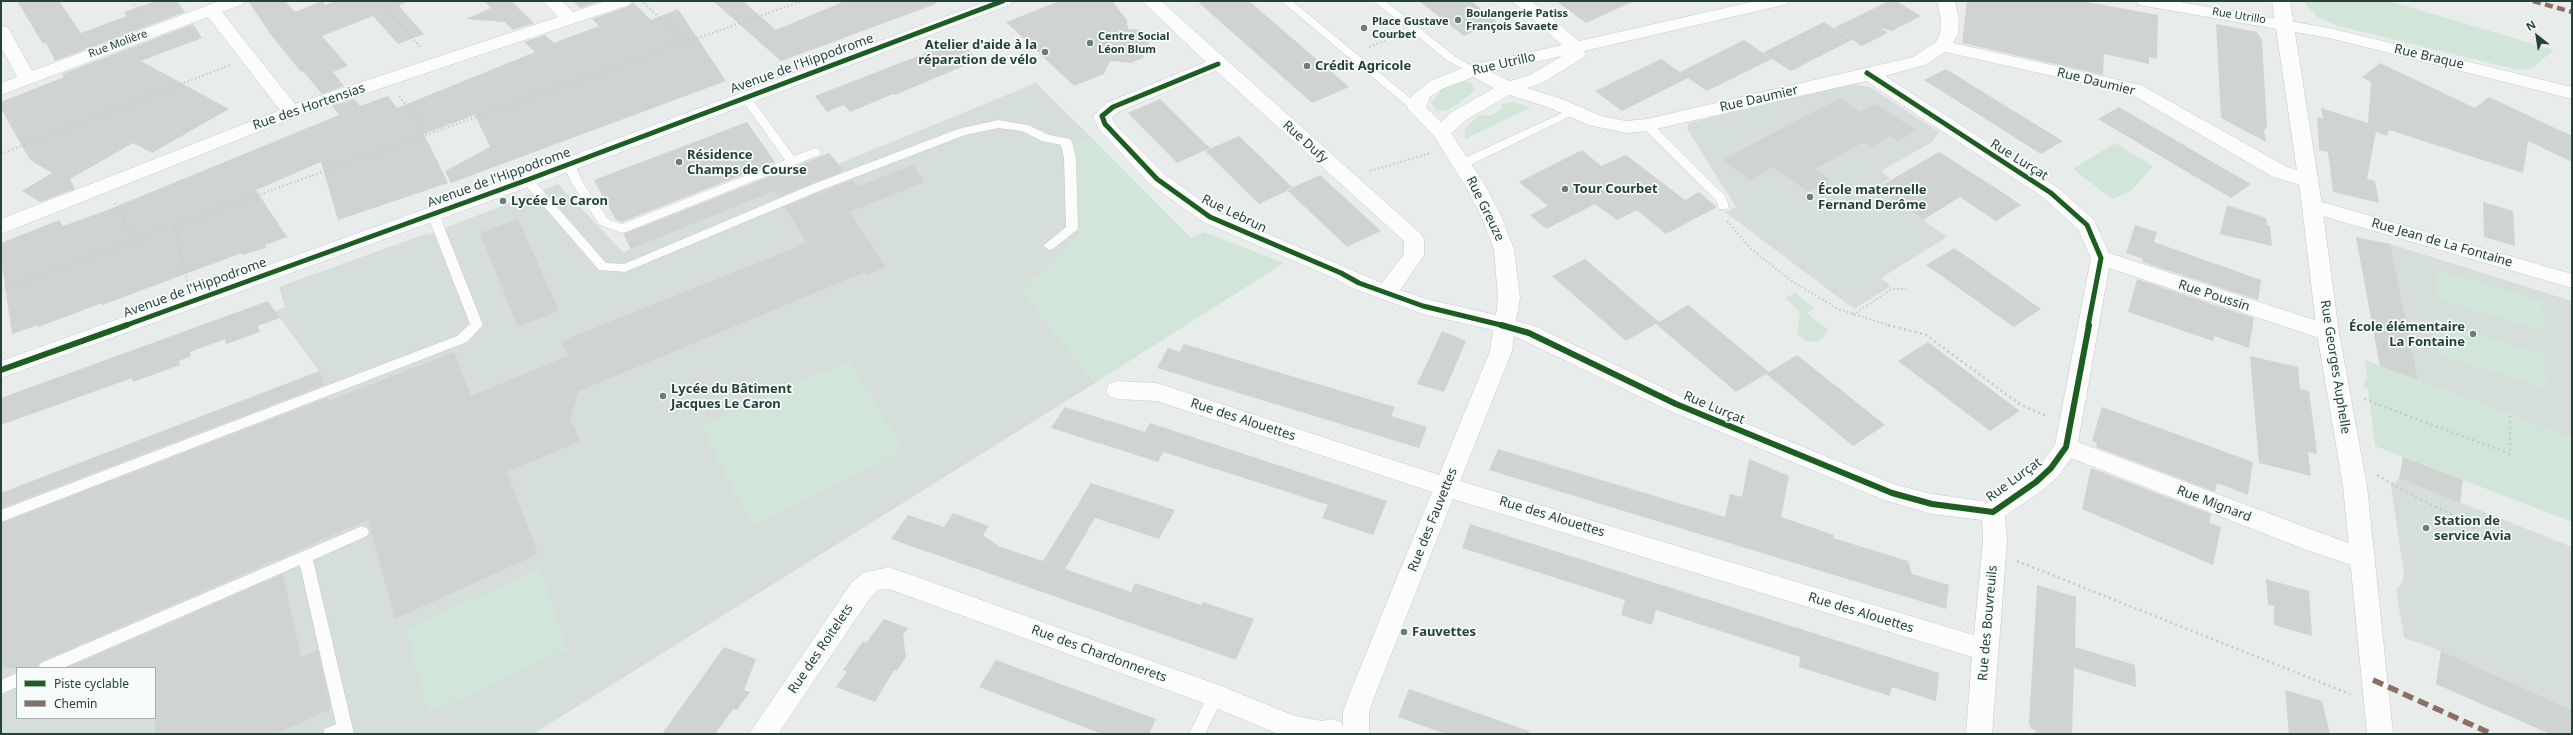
<!DOCTYPE html>
<html>
<head>
<meta charset="utf-8">
<style>
  body { margin:0 }
  #map { position:relative; width:2573px; height:735px; overflow:hidden; background:#e8edeb; font-family:"Noto Sans",sans-serif }
  canvas { display:block }
  .frame { position:absolute; inset:0; border:2px solid #24423a; pointer-events:none }
  .legend { position:absolute; left:16px; top:667px; width:140px; height:52px; box-sizing:border-box; background:#f7fbf9; border:1px solid #a3b1ad; margin:0; padding:5px 7px; list-style:none; font-size:12px; color:#24423a }
  .legend li { display:flex; align-items:center; gap:8px; height:20px }
  .legend b { width:20px; border:1px solid #a3b1ad }
  .north { position:absolute; left:2517px; top:16px; width:40px; height:40px; -webkit-text-stroke:3px #f7fbf9; paint-order:stroke; rotate:330deg; font-size:11px; font-weight:700; line-height:16px; text-align:center; color:#24423a }
  .north::after { content:''; display:block; margin:auto; width:14px; height:18px; background:#24423a; clip-path:polygon(50% 0,100% 100%,50% 72%,0 100%) }
</style>
</head>
<body>
<div id="map">
<canvas width="2573" height="735"></canvas>
<div class="frame"></div>
<ul class="legend">
<li><b style="height:5px;background:#1b5e20"></b>Piste cyclable</li>
<li><b style="height:5px;background:#8d6e63"></b>Chemin</li>
</ul>
<div class="north">N</div>
</div>
<script>
const g = document.querySelector('canvas').getContext('2d');
g.lineJoin = 'round';
function fillPath(path, color) {
  g.fillStyle = color;
  g.fill(path, 'evenodd');
}
function poly(rows) {
  const path = new Path2D();
  for (const r of rows) {
    path.moveTo(r[0], r[1]);
    for (let i = 2; i < r.length; i += 2) path.lineTo(r[i], r[i + 1]);
  }
  return path;
}
function trace(path, color, width, dash) {
  g.strokeStyle = color;
  g.lineWidth = width;
  g.lineCap = dash ? 'butt' : 'round';
  g.setLineDash(dash || []);
  g.stroke(path);
}
function drawText(font, color, halo, rows, align = 'center') {
  g.font = font + ' "Noto Sans",sans-serif';
  g.lineWidth = 3.5;
  g.setLineDash([]);
  g.textBaseline = 'middle';
  g.strokeStyle = halo;
  g.fillStyle = color;
  for (const [text, x, y, turn = 0] of rows) {
    g.save();
    g.translate(x, y);
    g.rotate((+turn || 0) * Math.PI / 180);
    g.textAlign = isNaN(turn) ? turn : align;
    if (halo) g.strokeText(text, 0, 0);
    g.fillText(text, 0, 0);
    g.restore();
  }
}
fillPath(poly([
  [1036,83,1092,138,1075,146,1079,234,1053,265,1020,288,1095,383,533,734,1,734,1,493,319,371,275,311,285,307,279,287,425,234,427,235,558,184,623,252],
  [17,668,155,668,155,718,17,718],
  [1849,84,1870,87,1939,132,1932,142,1881,171,1890,178,1877,188,1947,237,1881,278,1891,286,1854,309,1725,212,1736,207,1687,129,1689,123],
  [2356,237,2390,244,2572,301,2572,439,2380,366],
  [2399,478,2572,547,2572,710,2431,647,2404,638,2396,589,2401,585,2404,575,2391,486]
]), '#d6dedb');
fillPath(poly([
  [2303,1,2389,1,2554,50,2532,68,2518,70,2335,25,2317,17],
  [1458,82,1471,82,1475,90,1457,105,1445,111,1437,111,1431,103,1444,87],
  [1512,102,1531,107,1465,139,1465,128,1480,115,1490,116,1503,108,1501,104],
  [1092,138,1191,238,1204,232,1284,263,1095,383,1019,288,1053,265,1079,234,1075,146],
  [2115,143,2153,166,2131,191,2112,199,2073,169],
  [2438,270,2542,301,2544,331,2438,299],
  [1796,293,1814,309,1807,313,1828,330,1824,337,1817,342,1805,341,1797,333,1800,312,1785,298],
  [2436,322,2544,355,2546,388,2436,354],
  [2365,360,2572,439,2572,522,2375,446,2368,390,2363,386,2367,379],
  [849,361,905,452,751,525,701,426],
  [540,570,567,649,428,713,406,629]
]), '#d1e6d8');
fillPath(poly([
  [17,1,59,1,81,33,127,16,124,12,156,1,177,1,185,12,55,61,46,43,43,44],
  [248,1,285,1,295,12,322,1,325,5,336,1,408,1,399,6,424,34,398,44,373,16,322,36,348,66,333,72,344,86,322,94,303,71,301,72,271,35],
  [484,1,511,1,534,23,513,30,505,22,466,19,491,8],
  [573,1,601,1,580,8],
  [713,1,743,1,776,30,845,1,935,1,936,4,781,61],
  [1060,1,1112,1,1127,20,1128,29,1139,30,1150,41,1143,58,1131,63,1110,61,1104,74,1074,86,1006,22],
  [1197,1,1249,1,1349,87,1312,103],
  [1419,1,1471,1,1497,21,1464,36],
  [1556,1,1634,1,1586,23],
  [1889,1,1896,1,1921,16,1892,31,1880,28,1888,33,1862,46,1834,28],
  [1967,1,2082,1,2158,15,2157,59,2149,57,2149,64,2104,54,2103,75,1962,43],
  [633,2,651,20,678,9,726,81,451,183,445,171,490,147,475,115,424,134,448,183,338,220,321,162,256,190,287,237,265,245,266,248,242,255,242,253,102,305,102,303,38,327,38,325,12,334,1,259,1,243,59,220,63,226,105,211,339,115,332,106,354,99,360,106,388,96,397,108,535,52,524,42,545,35,554,43,599,26,592,19,629,6],
  [1824,22,1852,40,1791,71,1762,53],
  [193,24,202,38,141,61,229,109,152,153,133,143,70,179,75,189,40,202,22,191,52,173,30,160,1,109,1,102,64,77,62,74],
  [2216,24,2257,32,2262,40,2267,128,2264,130,2266,142,2221,118],
  [959,40,978,60,895,95,893,94,850,112,844,105,827,112,815,96],
  [1744,40,1772,59,1707,91,1688,78,1622,111,1595,91,1661,59,1680,72],
  [2380,63,2475,108,2489,97,2572,136,2572,162,2528,141,2523,173,2389,130,2387,136,2376,132,2367,179,2375,181,2379,203,2333,192,2328,152,2319,150,2317,117,2323,119,2321,108,2368,123,2371,82,2362,77],
  [1946,69,2004,105,2063,141,2041,154,1924,80],
  [1840,98,1860,112,1876,104,1917,131,1898,141,1890,136,1872,147,1864,142,1815,169,1830,180,1808,192,1773,167,1750,180,1722,160],
  [1160,99,1210,148,1177,163,1128,113],
  [2119,107,2228,171,2251,184,2231,198,2098,119],
  [747,122,775,162,622,222,616,220,594,180],
  [1239,136,1293,188,1259,204,1205,151],
  [1582,150,1601,166,1626,155,1685,200,1699,192,1717,207,1666,234,1637,210,1617,220,1595,204,1546,229,1530,215,1548,206,1519,182],
  [1939,152,1999,190,2021,205,1996,221,1960,197,1923,220,1877,188],
  [829,153,844,171,778,197,774,191,631,249,623,234],
  [913,165,925,182,849,212,886,267,867,275,865,272,579,391,570,418,580,441,507,472,538,554,395,619,368,520,40,662,37,668,1,668,1,523,327,398,328,401,454,352,471,396,568,356,561,341,807,243,784,207,852,180,858,186],
  [1320,175,1381,231,1347,247,1287,190],
  [2483,202,2513,211,2515,246,2484,237],
  [2227,205,2266,218,2267,225,2270,226,2272,246,2220,234],
  [518,219,559,311,518,327,480,233],
  [2135,225,2157,232,2154,242,2261,280,2258,300,2142,262,2143,259,2126,253],
  [2356,237,2390,244,2418,380,2380,366],
  [1954,248,1976,263,2041,309,2014,327,1926,265],
  [1585,259,1659,322,1688,305,1769,372,1797,355,1885,425,1853,446,1766,374,1736,392,1656,324,1626,341,1552,276],
  [2137,279,2254,318,2249,348,2214,336,2213,341,2128,312],
  [268,301,280,318,258,326,260,332,226,344,225,339,190,352,191,356,179,361,180,365,133,382,132,378,1,425,1,398],
  [1442,331,1466,341,1444,392,1417,384],
  [1928,342,2001,397,2020,411,1990,431,1898,361],
  [1184,344,1395,407,1391,416,1427,427,1419,448,1157,368,1168,348,1180,352],
  [2250,356,2298,367,2300,389,2309,391,2315,437,2317,454,2308,452,2311,476,2259,463],
  [320,371,324,385,1,508,1,493],
  [1065,407,1145,432,1150,423,1387,501,1373,535,1322,518,1328,505,1163,452,1158,462,1051,428],
  [2102,407,2253,462,2248,495,2217,483,2215,492,2096,447,2097,443,2092,441],
  [1498,449,1725,517,1730,494,1742,497,1749,459,1789,476,1781,517,1834,535,1833,538,1908,561,1912,574,1949,585,1946,609,1489,470],
  [2403,457,2463,480,2460,503,2399,478],
  [2091,468,2211,514,2209,523,2221,527,2213,565,2082,509],
  [1091,483,1175,510,1159,539,1095,518,1065,569,1131,592,1135,583,1201,605,1203,602,1254,619,1236,660,891,539,908,515,944,527,953,513,989,526,983,535,1000,547,1043,561],
  [1470,524,1939,673,1936,701,1892,687,1890,696,1799,667,1800,657,1656,610,1652,625,1621,615,1625,600,1462,548],
  [283,574,301,657,318,650,331,709,276,734,155,734,155,668,67,668],
  [2266,579,2309,591,2312,636,2274,625,2274,606,2268,604],
  [2037,585,2076,597,2075,647,2135,665,2136,687,2074,668,2072,734,2035,734,2036,730,2031,729,2029,723],
  [884,619,908,628,903,635,906,657,897,671,894,670,875,702,836,687,847,672,843,670,863,641,866,643],
  [724,647,756,659,744,690,750,692,737,710,733,709,715,734,662,734],
  [2441,651,2572,710,2572,734,2550,734,2436,684],
  [996,660,1142,714,1156,719,1149,734,1102,734,979,687],
  [1409,689,1529,731,1528,734,1446,734,1398,717],
  [2285,690,2322,701,2330,734,2289,734]
]), '#cfd4d2');
const service = poly([
  [1281,1,1292,1,1420,106,1420,110,1412,110,1281,1],
  [1374,1,1385,1,1456,57,1479,70,1478,72,1470,72,1448,61,1374,1],
  [745,94,749,95,794,156,815,148,819,149,821,152,819,155,626,232,622,233,600,225,572,184,563,164,565,161,573,161,583,183,608,219,622,224,785,160,740,97,745,94],
  [1571,109,1575,110,1575,114,1466,167,1458,167,1456,164,1458,161,1571,109],
  [998,120,1028,125,1049,135,1070,139,1072,142,1076,158,1078,229,1053,249,1049,250,1043,246,1066,227,1064,158,1061,145,1042,141,1022,131,998,128,965,135,819,191,625,272,599,270,521,180,527,176,531,177,606,263,624,264,811,185,958,129,998,120],
  [1647,121,1651,122,1725,196,1729,206,1727,209,1719,209,1716,200,1643,128,1641,125,1647,121],
  [433,210,439,214,483,325,467,342,1,522,1,510,457,336,470,324,427,214,433,210],
  [362,526,367,528,369,532,367,536,313,560,354,734,323,734,325,729,336,724,300,565,63,668,38,668,41,663,362,526],
  [17,673,17,687,1,694,1,680,17,673],
  [1216,689,1222,691,1224,696,1205,734,1189,734,1210,691,1216,689]
]);
const minor = poly([
  [219,1,244,1,241,5,222,12,295,104,558,17,543,1,562,1,573,12,606,1,632,1,629,5,298,116,1,234,1,219,280,110,208,17,1,95,1,83,17,77,1,47,1,26,7,27,10,31,32,71,219,1],
  [987,1,1012,1,1009,5,534,185,1,378,1,361,520,175,987,1],
  [1142,1,1161,1,1421,234,1424,239,1424,255,1400,290,1426,299,1496,315,1498,298,1494,249,1482,218,1466,187,1434,136,1407,108,1412,96,1430,81,1468,66,1562,45,1512,1,1531,1,1579,41,1756,1,1788,1,1785,5,1779,6,1584,51,1586,54,1583,58,1542,83,1527,88,1562,99,1601,116,1626,121,1647,119,1913,57,1936,42,1940,34,1941,20,1937,1,1955,1,1959,20,1958,34,1953,43,2141,85,2287,167,2315,176,2318,181,2315,186,2308,187,2273,177,2129,93,1945,52,1925,65,1885,76,2058,188,2094,220,2109,253,2336,327,2339,333,2336,339,2328,341,2109,268,2078,442,2372,552,2375,559,2372,566,2363,569,2304,549,2071,458,2059,475,2044,489,2005,516,2007,541,1992,734,1966,734,1972,657,1453,499,1373,700,1369,712,1369,734,1278,734,1209,705,889,589,878,590,870,598,778,734,749,734,852,582,863,573,889,567,1216,684,1295,716,1322,721,1331,719,1341,722,1343,727,1343,712,1347,700,1432,492,1157,401,1117,399,1109,396,1106,390,1109,384,1117,381,1157,383,1439,475,1490,351,1493,330,1423,314,1352,288,1334,278,1203,222,1150,184,1098,128,1093,116,1106,103,1206,62,1142,1],
  [1562,56,1530,75,1510,81,1491,72,1562,56],
  [1216,71,1404,241,1404,254,1382,283,1217,212,1164,174,1113,122,1112,117,1120,111,1216,71],
  [1473,77,1494,88,1452,112,1441,122,1426,107,1430,97,1442,89,1473,77],
  [1866,81,2044,198,2078,229,2091,258,2055,445,2043,461,2028,475,1989,502,1932,494,1896,485,1684,398,1537,327,1516,321,1520,298,1514,249,1502,218,1486,187,1451,133,1466,120,1509,95,1548,107,1589,125,1626,133,1647,131,1866,81],
  [1514,336,1668,410,1884,500,1932,514,1982,520,1983,541,1974,635,1460,481,1512,351,1514,336],
  [2136,1,2174,1,2329,28,2572,87,2572,99,2329,38,2145,6,2139,5,2136,1],
  [2312,199,2572,274,2572,288,2305,211,2302,206,2305,201,2312,199]
]);
const tertiary = poly([
  [2272,1,2290,1,2321,198,2339,333,2367,486,2393,734,2367,734,2343,486,2317,333,2301,198,2272,1]
]);
trace(service, '#c5cac8', 1);
trace(minor, '#c5cac8', 1);
trace(tertiary, '#c5cac8', 1);
trace(poly([
  [131,1,143,17],
  [379,1,421,48],
  [644,3,685,42],
  [1369,47,1395,36],
  [399,96,428,134],
  [1,154,230,65],
  [1370,171,1431,153],
  [115,203,135,240],
  [1727,221,1751,249,1793,282,1838,309,1891,326],
  [175,225,187,281],
  [1,290,269,191,802,1],
  [1853,315,1892,289,1906,289]
]), '#c3ccca', 2, [1.5, 2.5]);
trace(poly([
  [1888,325,1926,335,2021,405,2047,416],
  [2364,399,2510,454,2510,416],
  [2377,475,2415,497,2466,521,2486,540],
  [2017,561,2350,694]
]), '#c3ccca', 2.5, [2, 3.5]);
fillPath(service, '#fcfcfc');
fillPath(minor, '#fcfcfc');
fillPath(tertiary, '#fcfcfc');
trace(poly([
  [2533,1,2572,12]
]), '#8d6e63', 4.5, [8, 4.5]);
trace(poly([
  [2373,680,2492,734]
]), '#8d6e63', 5.5, [11, 5.5]);
trace(poly([
  [1218,64,1113,107,1102,116,1105,124,1157,179,1210,217,1341,273,1359,283,1423,306,1505,326],
  [1867,73,2051,193,2087,225,2101,258,2088,326],
  [124,326,527,180,1003,1]
]), '#1b5e20', 5);
trace(poly([
  [1501,325,1529,333,1676,404,1892,493,1932,504,1993,512,2036,482,2051,468,2066,447,2089,325],
  [1,370,127,325]
]), '#1b5e20', 6);
for (const [x, y, r, color] of [
  [1458,20,4,"#697e78"],
  [1364,28,4,"#697e78"],
  [1090,43,4,"#697e78"],
  [1045,52,4,"#697e78"],
  [1307,66,4,"#697e78"],
  [679,162,4,"#697e78"],
  [1565,189,4,"#697e78"],
  [1810,197,4,"#697e78"],
  [503,201,4,"#697e78"],
  [2473,334,4,"#697e78"],
  [663,396,4,"#697e78"],
  [2426,528,4,"#697e78"],
  [1404,632,4,"#697e78"]
]) {
  const dot = new Path2D();
  dot.arc(x, y, r, 0, 2 * Math.PI);
  g.fillStyle = color;
  g.fill(dot);
  trace(dot, '#f7fbf9', 1.5);
}
drawText('bold 11px', '#24423a', '#f7fbf9', [
  ["Boulangerie Patiss",1466,14],
  ["François Savaete",1466,27],
  ["Place Gustave",1372,22],
  ["Courbet",1372,35],
  ["Centre Social",1098,37],
  ["Léon Blum",1098,50]
], 'left');
drawText('11px', '#24423a', '#f7fbf9', [
  ["Rue Utrillo",2239,16,9],
  ["Rue Molière",118,44,-20]
]);
drawText('bold 13px', '#24423a', '#f7fbf9', [
  ["Atelier d'aide à la",1037,45,"right"],
  ["réparation de vélo",1037,60,"right"],
  ["Crédit Agricole",1315,66],
  ["Résidence",687,155],
  ["Champs de Course",687,170],
  ["Tour Courbet",1573,189],
  ["École maternelle",1818,190],
  ["Fernand Derôme",1818,205],
  ["Lycée Le Caron",511,201],
  ["École élémentaire",2465,327,"right"],
  ["La Fontaine",2465,342,"right"],
  ["Lycée du Bâtiment",671,389],
  ["Jacques Le Caron",671,404],
  ["Station de",2434,521],
  ["service Avia",2434,536],
  ["Fauvettes",1412,632]
], 'left');
drawText('13px', '#24423a', '#f7fbf9', [
  ["Rue Braque",2429,57,13],
  ["Avenue de l'Hippodrome",802,64,-20],
  ["Rue Utrillo",1504,64,-13],
  ["Rue Daumier",2096,82,14],
  ["Rue Daumier",1759,99,-13],
  ["Rue des Hortensias",309,107,-19],
  ["Rue Dufy",1305,142,42],
  ["Rue Lurçat",2019,160,32],
  ["Avenue de l'Hippodrome",499,178,-20],
  ["Rue Greuze",1485,209,64],
  ["Rue Lebrun",1234,214,26],
  ["Rue Jean de La Fontaine",2442,243,16],
  ["Avenue de l'Hippodrome",195,288,-20],
  ["Rue Poussin",2214,296,18],
  ["Rue Georges Auphelle",2335,367,81],
  ["Rue Lurçat",1714,408,23],
  ["Rue des Alouettes",1243,420,18],
  ["Rue Lurçat",2014,480,-36],
  ["Rue Mignard",2214,504,21],
  ["Rue des Alouettes",1552,517,17],
  ["Rue des Fauvettes",1433,520,-68],
  ["Rue des Alouettes",1861,613,17],
  ["Rue des Bouvreuils",1988,623,-85],
  ["Rue des Roitelets",821,649,-56],
  ["Rue des Chardonnerets",1099,654,20]
]);
</script>
</body>
</html>
